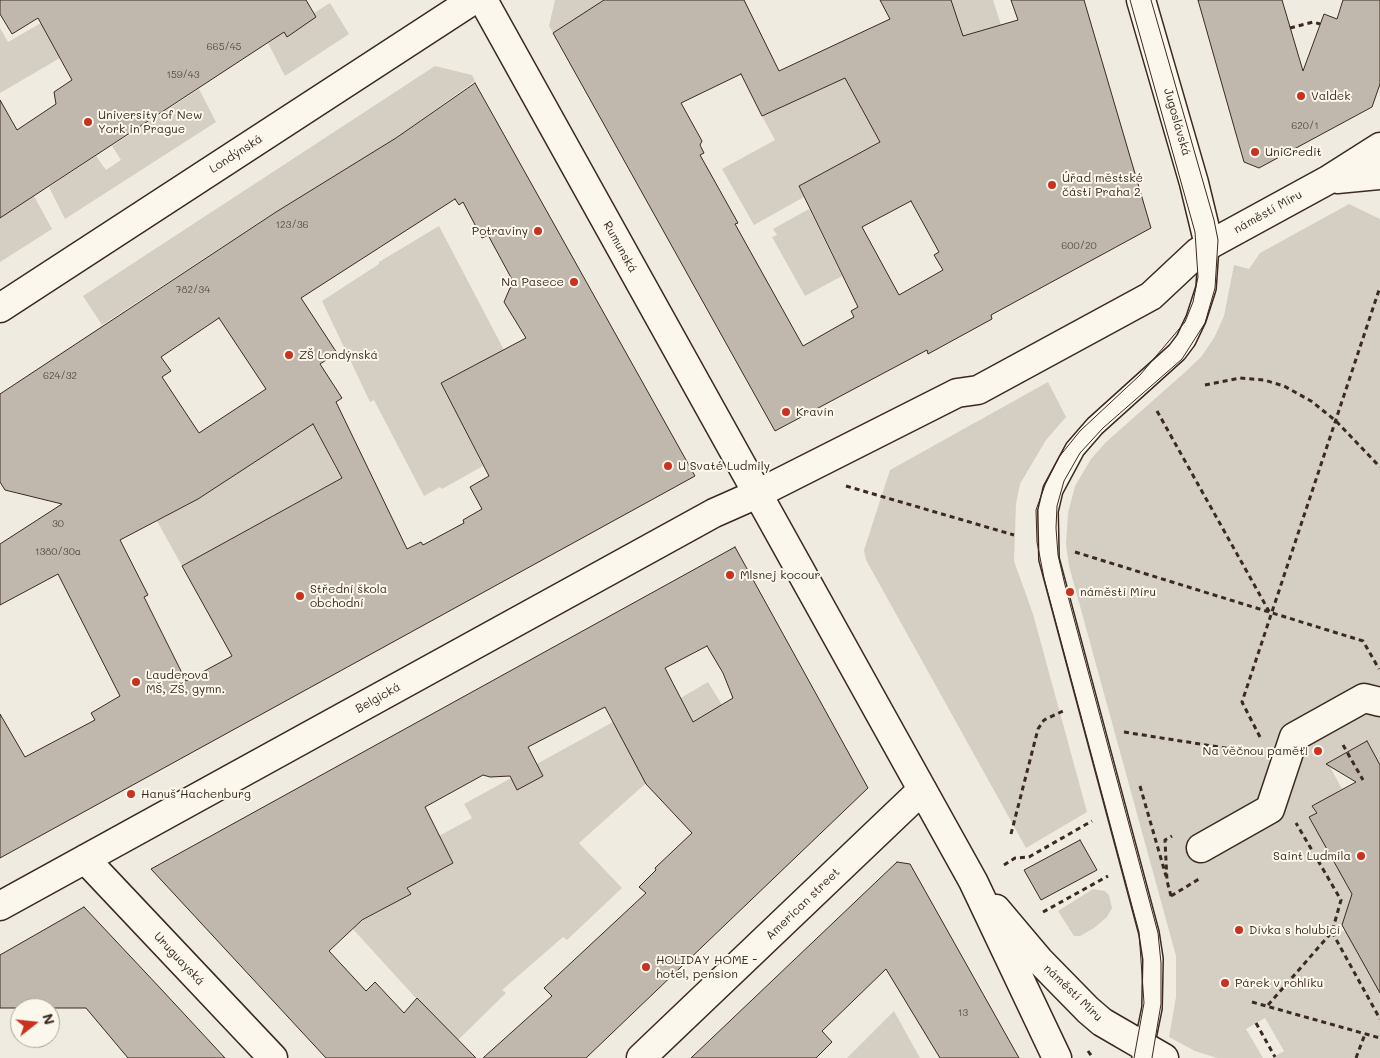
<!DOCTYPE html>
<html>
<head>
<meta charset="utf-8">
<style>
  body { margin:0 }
  #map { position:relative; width:1380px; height:1058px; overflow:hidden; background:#f0ebe0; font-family:Mali,sans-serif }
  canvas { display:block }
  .north { position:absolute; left:10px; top:998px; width:50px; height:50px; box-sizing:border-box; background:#fbf7ec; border:1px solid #aea59a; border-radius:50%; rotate:74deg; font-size:14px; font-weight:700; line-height:20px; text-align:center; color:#3b2a1e }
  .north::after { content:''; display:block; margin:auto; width:18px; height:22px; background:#c8321e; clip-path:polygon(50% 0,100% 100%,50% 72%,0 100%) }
</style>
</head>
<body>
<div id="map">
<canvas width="1380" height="1058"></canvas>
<div class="north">N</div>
</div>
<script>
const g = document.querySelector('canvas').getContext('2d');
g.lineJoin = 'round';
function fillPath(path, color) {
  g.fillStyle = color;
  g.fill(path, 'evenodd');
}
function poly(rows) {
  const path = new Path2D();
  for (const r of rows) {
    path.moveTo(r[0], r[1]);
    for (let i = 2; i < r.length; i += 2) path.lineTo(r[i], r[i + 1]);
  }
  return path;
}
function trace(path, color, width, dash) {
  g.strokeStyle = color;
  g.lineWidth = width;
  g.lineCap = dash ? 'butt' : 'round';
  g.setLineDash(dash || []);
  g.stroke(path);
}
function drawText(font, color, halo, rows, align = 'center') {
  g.font = font + ' Mali,sans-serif';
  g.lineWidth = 4;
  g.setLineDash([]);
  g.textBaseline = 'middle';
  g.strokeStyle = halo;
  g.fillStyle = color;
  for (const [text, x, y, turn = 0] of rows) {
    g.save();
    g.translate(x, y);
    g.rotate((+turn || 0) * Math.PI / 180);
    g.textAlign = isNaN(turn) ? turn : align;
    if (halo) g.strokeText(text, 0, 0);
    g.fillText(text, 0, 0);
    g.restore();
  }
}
fillPath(poly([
  [555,0,604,0,553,33,549,26],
  [951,0,993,0,1001,25,963,36],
  [330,3,349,34,285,76,268,43,284,32,316,17,314,13],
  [41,23,60,58,0,93,0,28,8,42],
  [435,66,472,75,475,81,396,138,275,212,102,325,83,296],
  [845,78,880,142,799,186,804,197,754,225,722,169,775,140,762,116],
  [199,89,216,122,65,219,49,187,96,156,106,170,121,160,112,146],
  [34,196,52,229,0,262,0,218],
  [1349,204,1380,219,1380,765,1367,741,1328,763,1342,789,1338,791,1342,799,1323,810,1319,802,1312,805,1317,813,1309,818,1313,825,1321,821,1324,843,1353,895,1340,931,1353,932,1380,984,1376,986,1380,992,1380,1058,1272,1058,1284,1051,1265,1018,1246,1029,1263,1058,1217,1058,1195,1051,1169,1037,1176,997,1176,956,1069,566,1066,544,1068,513,1075,486,1091,459,1106,442,1183,374,1201,357,1214,338,1224,316,1234,265,1249,269,1260,253],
  [809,209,842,276,805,296,772,237,777,235,773,229],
  [439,226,504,350,441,383,483,466,442,489,440,487,424,496,374,400,370,402,322,301,379,264,379,262],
  [1048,382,1066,417,1046,440,1020,484,1016,504,1014,561,1033,614,1087,812,1026,848,866,560,864,550,890,470],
  [310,419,341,478,182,566,157,521,198,499,299,433],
  [708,682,722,705,648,786,645,784,579,843,622,888,567,940,563,937,502,990,506,993,456,1042,351,927,411,894,406,883,413,879,416,884,453,863,439,836,472,818,464,804,613,722,679,699],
  [1093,889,1105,891,1109,895,1112,908,1107,917,1094,928,1080,936,1074,936,1058,911],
  [894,1011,920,1058,847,1058]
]), '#d5cec3');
const building = poly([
  [0,0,306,0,316,17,287,37,284,32,0,218,0,100,17,130,56,104,54,92,72,80,38,18,12,34,0,14,0,0],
  [604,0,744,0,779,71,890,19,880,0,951,0,963,36,1018,20,1011,0,1084,0,1151,228,991,315,992,319,928,354,927,350,775,431,553,33,604,0],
  [741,74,762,116,845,78,880,142,799,186,858,307,851,311,854,317,803,346,735,224,738,223,700,155,704,153,700,145,702,141,681,103,741,74],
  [911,201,939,252,934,255,943,270,899,295,862,227,911,201],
  [1198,0,1282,0,1303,71,1324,14,1337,19,1343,0,1380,0,1380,84,1372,107,1259,168,1244,162,1198,0],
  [475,83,695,476,0,858,0,714,25,757,95,720,91,713,120,696,58,574,0,605,0,544,62,504,5,490,0,482,0,394,276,212,396,138,475,83],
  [455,199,459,205,463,202,482,238,488,235,515,285,510,288,504,302,526,338,441,383,489,476,470,487,482,509,463,520,464,523,423,545,421,542,407,549,336,402,342,398,320,364,337,353,301,298,455,199],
  [219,318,266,389,199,433,162,377,171,371,161,357,219,318],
  [313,424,342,478,182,566,232,656,186,681,144,597,148,595,120,540,198,499,313,424],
  [735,547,868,788,586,1058,483,1058,552,996,544,988,646,893,639,887,656,870,655,868,692,833,646,784,605,707,528,747,543,776,517,790,510,776,490,777,483,775,425,807,453,863,407,888,411,894,362,920,329,951,366,991,375,982,404,1013,417,998,476,1058,326,1058,151,869,735,547],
  [707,646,723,673,733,698,693,722,665,668,707,646],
  [1367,741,1380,765,1380,993,1342,925,1352,894,1309,817,1317,813,1312,806,1356,782,1326,764,1367,741],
  [1080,840,1097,870,1041,900,1024,870,1080,840],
  [897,862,910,864,1019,1058,940,1058,886,969,822,1031,832,1042,816,1058,691,1058,897,862],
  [84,907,161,989,225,1058,128,1058,86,1008,0,1008,0,955,84,907]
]);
fillPath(building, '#c0b8ad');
trace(building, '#3b2a1e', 1);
const lane = poly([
  [1142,1057,1152,1008,1153,959,1149,933,1049,559,1048,511,1053,490,1075,449,1095,426,1177,352,1186,340,1196,319,1206,288,1209,245]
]);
const street = poly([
  [1141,0,1194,183,1209,245],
  [0,308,473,0],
  [1201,848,1270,809,1294,737,1364,698,1380,702],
  [85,859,273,1058],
  [0,906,714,513,757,494],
  [641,1058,922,790]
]);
const secondary = poly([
  [483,0,973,881,1057,1058],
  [1337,179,1380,175],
  [757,494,957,393,978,390,1140,302,1151,296,1198,252,1209,245,1328,180,1380,147],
  [996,909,1039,960,1088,1010,1102,1022,1164,1058]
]);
trace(lane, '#3b2a1e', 22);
trace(street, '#3b2a1e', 31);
trace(secondary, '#3b2a1e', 31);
trace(poly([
  [1290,28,1313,22,1320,24],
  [1205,385,1240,378,1264,380,1284,386,1311,401,1336,421,1380,467],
  [1157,411,1270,613],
  [846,486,1014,535],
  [1075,552,1363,641,1379,669],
  [1124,732,1257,753],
  [1260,737,1242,702,1380,287],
  [1343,745,1363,780],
  [1140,786,1166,876],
  [1011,834,1038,729,1044,720,1063,711],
  [1004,865,1015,858,1029,857,1092,821],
  [1171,896,1167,881,1165,840,1172,836],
  [1171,896,1199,879],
  [1043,912,1108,876],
  [1332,932,1380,1019],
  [1252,1002,1380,1038],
  [1268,1005,1332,932,1341,900,1296,823],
  [1256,1023,1275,1057],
  [1088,1051,1093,1058],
  [1356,1058,1365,1034]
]), '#3b2a1e', 3, [5, 4]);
trace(lane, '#fbf7ec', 19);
trace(street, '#fbf7ec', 28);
trace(secondary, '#fbf7ec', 28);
trace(poly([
  [1130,0,1195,232,1198,277,1193,302,1185,322,1140,375,1080,431,1059,457,1045,485,1036,510,1037,542,1044,578,1139,932,1144,1003,1134,1058],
  [1151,0,1214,220,1218,240,1215,288,1205,323,1182,359,1103,428,1080,453,1064,481,1057,506,1056,528,1058,555,1065,585,1158,933,1161,963,1161,1004,1152,1058]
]), '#3b2a1e', 1);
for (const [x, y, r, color] of [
  [1301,96,5,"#c8321e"],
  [88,122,5,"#c8321e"],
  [1255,152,5,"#c8321e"],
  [1052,185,5,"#c8321e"],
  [538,231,5,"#c8321e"],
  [574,282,5,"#c8321e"],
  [289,355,5,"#c8321e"],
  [786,412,5,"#c8321e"],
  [668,466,5,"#c8321e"],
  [730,575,5,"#c8321e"],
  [1070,592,5,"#c8321e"],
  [300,596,5,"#c8321e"],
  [136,682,5,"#c8321e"],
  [1318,751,5,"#c8321e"],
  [131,794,5,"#c8321e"],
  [1361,856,5,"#c8321e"],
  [1239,930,5,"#c8321e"],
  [646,967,5,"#c8321e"],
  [1225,983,5,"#c8321e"]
]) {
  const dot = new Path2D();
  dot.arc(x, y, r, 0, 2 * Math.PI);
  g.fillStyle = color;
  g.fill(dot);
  trace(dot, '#fbf7ec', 2);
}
drawText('10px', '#5c4e42', null, [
  ["665/45",224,47],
  ["159/43",183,75],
  ["620/1",1305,126],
  ["123/36",292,225],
  ["600/20",1079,246],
  ["782/34",193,290],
  ["624/32",60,376],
  ["30",58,524],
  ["1380/30a",58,552],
  ["13",963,1013]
]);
drawText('12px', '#3b2a1e', '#fbf7ec', [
  ["Valdek",1311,96],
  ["University of New",98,115],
  ["York in Prague",98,129],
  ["UniCredit",1265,152],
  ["Úřad městské",1062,178],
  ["části Praha 2",1062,192],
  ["Potraviny",528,231,"right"],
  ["Na Pasece",564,282,"right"],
  ["ZŠ Londýnská",299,355],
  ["Kravín",796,412],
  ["U Svaté Ludmily",678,466],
  ["Mlsnej kocour",740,575],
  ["Střední škola",310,589],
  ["obchodní",310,603],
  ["náměstí Míru",1080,592],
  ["Lauderova",146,675],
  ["MŠ, ZŠ, gymn.",146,689],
  ["Na věčnou paměť!",1308,751,"right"],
  ["Hanuš Hachenburg",141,794],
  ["Saint Ludmila",1351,856,"right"],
  ["Dívka s holubicí",1249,930],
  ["HOLIDAY HOME -",656,960],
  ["hotel, pension",656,974],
  ["Párek v rohlíku",1235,983]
], 'left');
drawText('12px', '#3b2a1e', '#fbf7ec', [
  ["Jugoslávská",1177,122,74],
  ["Londýnská",236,154,-33],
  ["náměstí Míru",1268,212,-29],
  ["Rumunská",620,247,61],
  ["Belgická",378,698,-29],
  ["American street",803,904,-44],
  ["Uruguayská",179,959,47],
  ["náměstí Míru",1073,993,44]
]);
</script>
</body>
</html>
